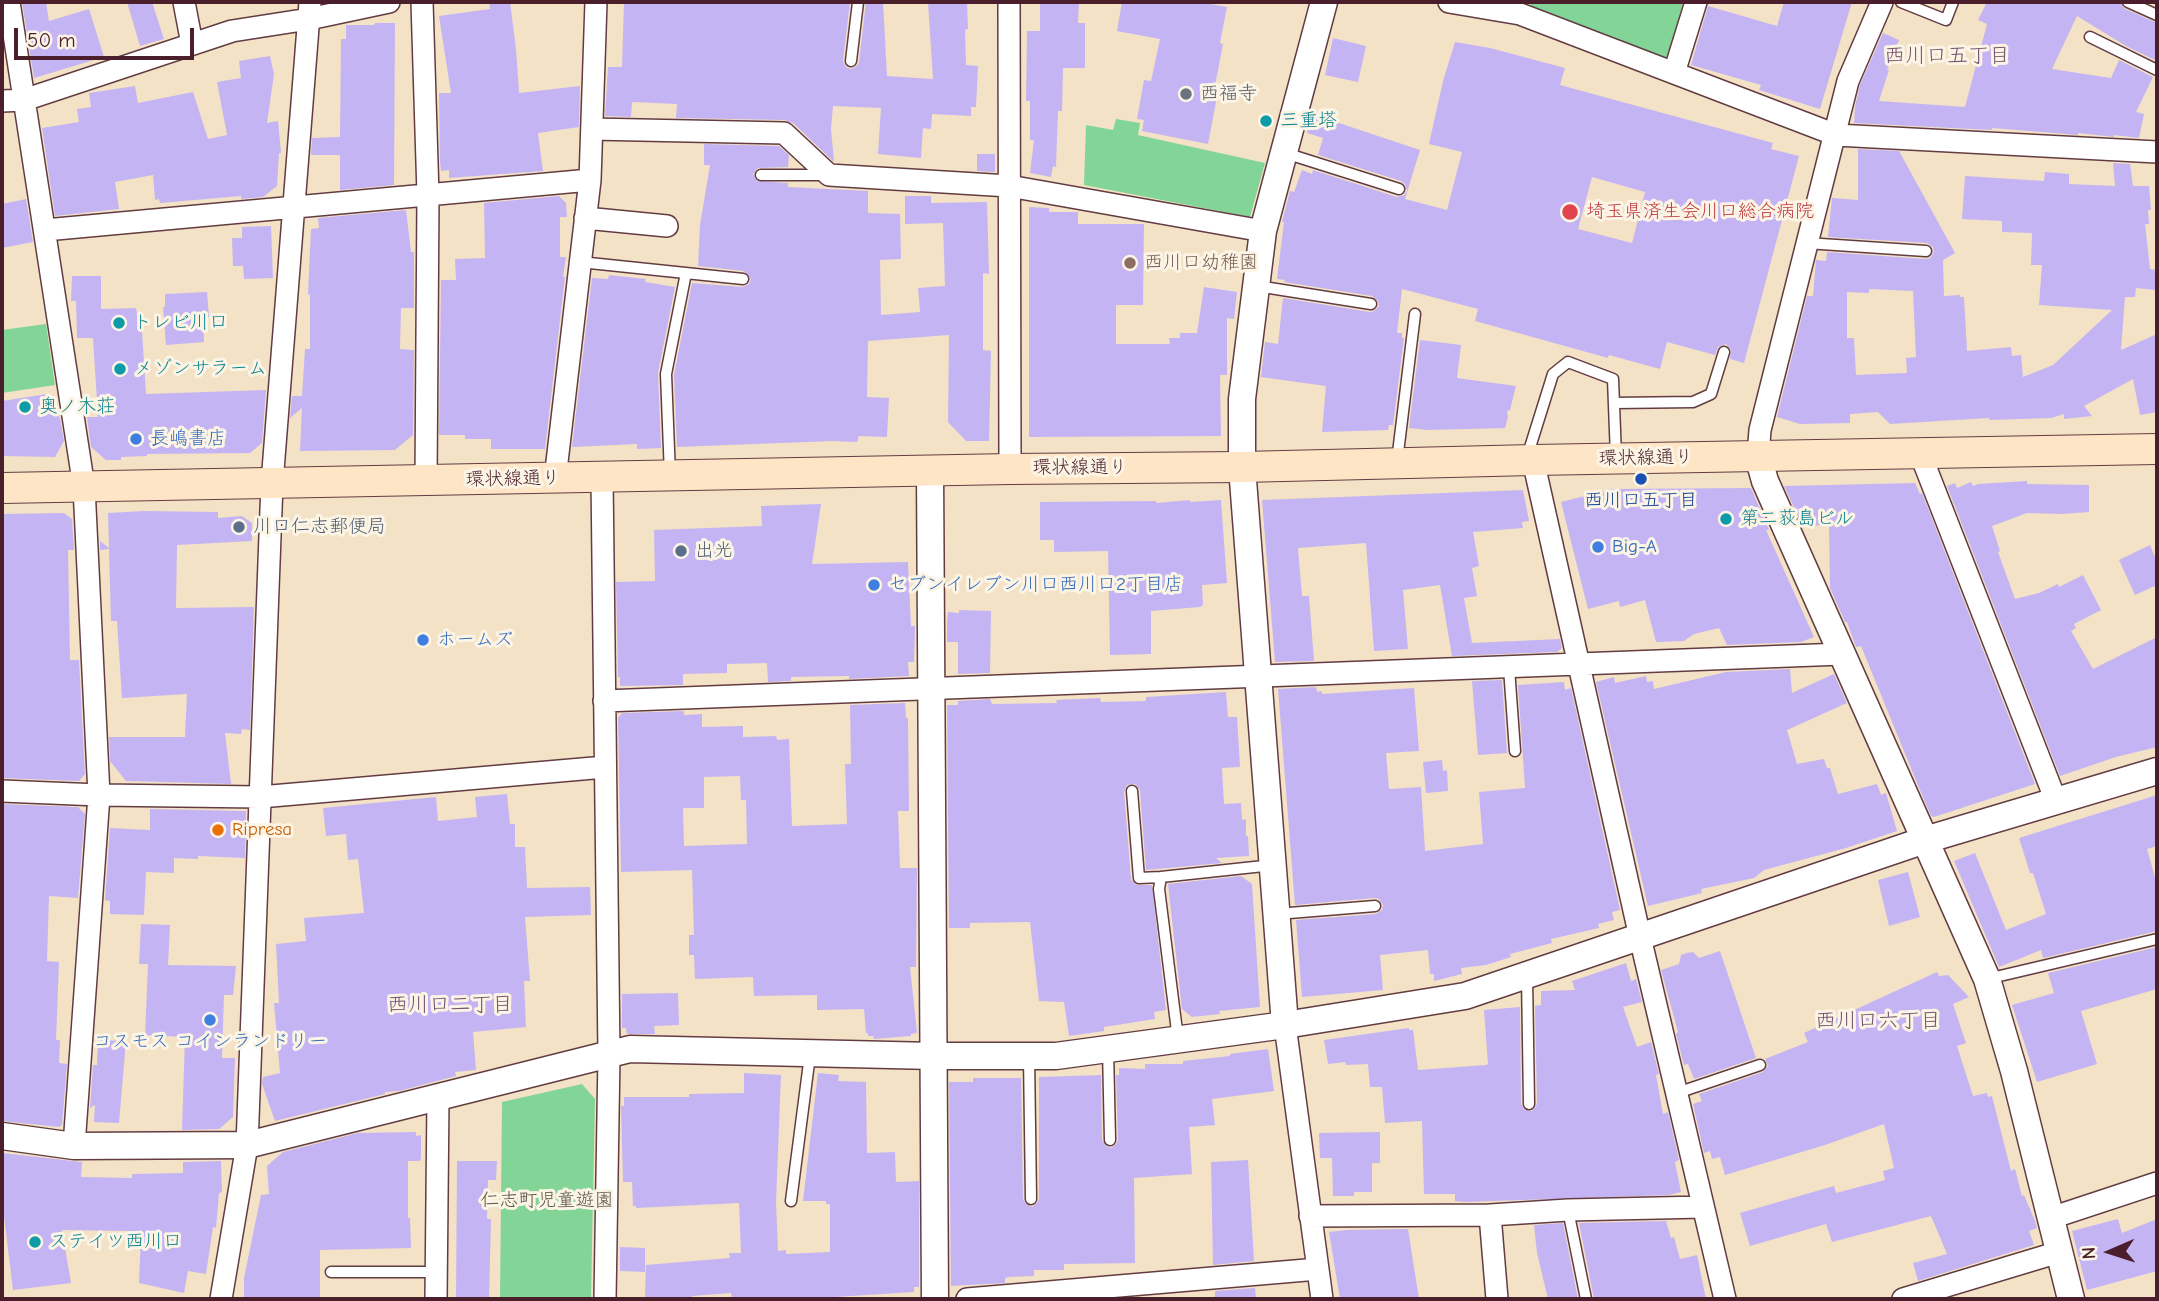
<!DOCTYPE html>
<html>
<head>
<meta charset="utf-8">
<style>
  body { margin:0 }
  #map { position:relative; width:2159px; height:1301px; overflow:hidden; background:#f3e2c6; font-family:"Comic Neue",sans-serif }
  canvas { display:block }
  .frame { position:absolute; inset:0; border:4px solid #4a1f2b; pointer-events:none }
  .north { position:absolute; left:2075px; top:1217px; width:70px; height:70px; -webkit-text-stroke:5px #fcf5e5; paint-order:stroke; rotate:267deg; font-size:19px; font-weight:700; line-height:28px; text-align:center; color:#4a1f2b }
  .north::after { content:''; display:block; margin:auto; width:24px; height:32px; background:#4a1f2b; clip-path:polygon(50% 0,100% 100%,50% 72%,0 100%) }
  .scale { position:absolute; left:14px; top:28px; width:180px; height:32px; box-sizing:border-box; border:4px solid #4a1f2b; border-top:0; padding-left:9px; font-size:21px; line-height:24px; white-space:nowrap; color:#4a1f2b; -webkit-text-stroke:5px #fcf5e5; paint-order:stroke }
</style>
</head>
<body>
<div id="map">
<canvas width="2159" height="1301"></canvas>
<div class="frame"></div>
<div class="north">N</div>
<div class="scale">50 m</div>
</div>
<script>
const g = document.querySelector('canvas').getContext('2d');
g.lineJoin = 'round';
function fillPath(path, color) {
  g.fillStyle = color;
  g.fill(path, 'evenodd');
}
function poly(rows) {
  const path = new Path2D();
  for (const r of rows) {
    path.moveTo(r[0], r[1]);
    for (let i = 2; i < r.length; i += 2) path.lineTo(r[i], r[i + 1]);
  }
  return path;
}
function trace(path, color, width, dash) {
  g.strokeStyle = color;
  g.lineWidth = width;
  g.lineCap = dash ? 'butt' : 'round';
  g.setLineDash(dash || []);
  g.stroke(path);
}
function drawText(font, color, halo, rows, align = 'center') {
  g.font = font + ' "Comic Neue","Klee One",sans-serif';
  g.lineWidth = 6;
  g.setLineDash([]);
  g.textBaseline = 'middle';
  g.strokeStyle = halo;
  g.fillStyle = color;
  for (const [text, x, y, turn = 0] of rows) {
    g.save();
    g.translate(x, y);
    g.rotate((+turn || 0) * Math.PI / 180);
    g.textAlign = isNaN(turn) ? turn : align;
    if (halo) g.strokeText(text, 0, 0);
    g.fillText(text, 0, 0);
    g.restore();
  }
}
fillPath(poly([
  [1530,2,1683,2,1668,59,1531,8],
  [1116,119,1140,123,1138,135,1265,163,1250,217,1084,185,1086,125,1113,130],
  [46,324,55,385,2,393,2,330],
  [582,1084,595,1099,591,1299,500,1299,502,1102]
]), '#82d597');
fillPath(poly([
  [22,2,46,2,49,21,89,9,104,57,34,78],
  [127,2,152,2,164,39,140,46],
  [489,2,510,2,516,49,519,93,580,86,579,127,538,133,543,171,449,178,449,170,441,171,440,162,439,93,451,93,439,16,490,9],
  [624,2,850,2,843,61,846,67,851,69,857,66,859,62,866,2,883,2,887,76,933,79,928,2,967,2,968,29,965,30,966,65,978,66,976,107,971,107,971,116,932,114,931,129,923,128,921,158,878,154,881,108,833,106,831,129,834,162,793,123,784,120,676,118,677,104,632,102,631,117,605,116,608,67,622,67],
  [1040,2,1079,2,1078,23,1085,23,1085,68,1063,68,1062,111,1058,111,1056,167,1053,166,1051,177,1030,173,1034,140,1030,140,1030,101,1026,101,1027,31,1040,31],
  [1122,2,1200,2,1227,7,1220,43,1223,44,1213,96,1217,97,1208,144,1142,131,1144,120,1137,119,1144,80,1151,81,1160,39,1117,31],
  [1784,2,1852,2,1820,109,1759,90,1761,85,1691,65,1708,6,1777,26],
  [1987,2,2120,2,2125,9,2157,23,2157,61,2126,46,2077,16,2052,69,2111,78,2119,60,2153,77,2136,112,2144,114,2139,138,2114,135,2114,137,2078,133,2078,135,1992,128,1992,130,1854,123,1855,107,1860,85,1883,33,1899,40,1887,70,1889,70,1879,101,1965,107,1987,24,1978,20],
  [375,23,395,23,394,185,340,190,340,155,311,155,312,138,340,137,341,39,346,39,346,25,374,25],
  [1333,38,1366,46,1358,82,1325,75],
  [1455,42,1490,48,1565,68,1560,85,1773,143,1771,149,1799,156,1744,363,1730,359,1731,350,1726,344,1718,347,1715,355,1667,342,1660,369,1609,355,1608,358,1475,321,1478,309,1402,289,1397,333,1402,333,1402,338,1404,338,1393,425,1389,425,1388,430,1322,432,1326,386,1261,377,1265,342,1278,344,1283,298,1370,312,1374,311,1379,306,1378,301,1372,296,1284,282,1285,280,1277,279,1284,222,1282,222,1290,191,1294,192,1302,170,1312,174,1313,170,1397,197,1404,195,1407,191,1405,184,1401,181,1318,155,1323,138,1307,133,1312,114,1420,150,1405,199,1447,210,1462,152,1429,144,1443,81],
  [1592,177,1645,192,1632,243,1578,229],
  [270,56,274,74,267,123,278,121,281,153,279,153,277,186,263,197,241,199,241,196,160,203,159,199,155,200,153,175,115,182,119,209,55,216,42,128,79,122,77,109,91,107,89,93,135,86,138,103,193,92,208,139,227,135,217,82,241,78,239,61],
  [704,144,779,146,789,155,788,167,758,168,753,174,757,181,788,183,788,187,868,191,868,213,900,214,901,259,880,260,881,315,920,312,918,288,945,286,943,223,905,224,905,196,931,196,931,203,987,202,989,274,983,273,983,350,991,351,989,441,966,441,948,422,949,335,868,341,867,397,889,398,887,437,859,436,857,442,833,441,677,447,674,375,692,283,743,287,749,284,751,279,744,271,698,266,700,225,710,165,704,165],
  [1858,149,1899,151,1955,253,1943,260,1944,296,1960,295,1960,297,1964,297,1967,351,2011,347,2012,356,2021,355,2023,377,2053,365,2112,310,2039,305,2042,265,2031,265,2032,233,2002,232,2002,221,1962,219,1965,176,2044,181,2045,172,2069,174,2069,184,2115,186,2113,163,2130,164,2133,186,2149,186,2151,210,2148,210,2149,224,2145,224,2150,269,2157,270,2156,290,2136,288,2135,297,2125,297,2121,350,2157,334,2157,412,2140,415,2133,379,2084,406,2092,416,2064,419,2064,414,2051,418,1989,420,1989,418,1890,424,1878,412,1850,414,1850,423,1800,424,1777,417,1807,296,1813,296,1816,260,1826,261,1827,252,1925,259,1930,258,1934,252,1933,247,1927,243,1828,237,1832,198,1858,200],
  [1869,289,1913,291,1916,357,1906,358,1907,373,1856,375,1854,338,1847,338,1847,292,1869,293],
  [977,154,995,154,995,172,977,171],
  [559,196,566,203,567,217,560,217,560,257,566,257,563,277,565,277,545,449,491,449,491,439,465,439,465,435,439,435,441,280,456,280,455,259,485,258,484,203],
  [26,199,33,242,2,248,2,204],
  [1029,207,1049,208,1049,212,1078,212,1078,224,1144,224,1143,305,1116,305,1116,344,1170,344,1169,338,1180,338,1180,333,1197,333,1204,287,1237,292,1234,319,1227,318,1227,375,1220,375,1221,436,1029,437],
  [406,210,411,252,414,252,414,308,401,308,400,349,414,350,413,435,395,450,300,451,302,408,290,418,292,396,302,396,305,349,310,349,310,295,308,294,311,229,319,228,318,218],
  [271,226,273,278,244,279,243,266,233,266,232,238,242,238,242,227],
  [609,275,646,279,645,282,675,287,658,373,661,448,637,449,637,444,572,447,592,278,608,279],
  [72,276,101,276,101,309,136,308,140,331,142,331,146,394,266,390,262,443,250,453,147,454,147,456,121,457,121,460,106,460,91,447,87,417,98,417,93,338,77,338,76,301,71,301],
  [207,292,209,317,203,317,204,342,166,345,163,307,165,307,165,294],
  [1420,340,1461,345,1457,378,1516,386,1510,410,1507,411,1508,417,1505,428,1428,430,1409,428],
  [47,394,50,414,57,413,60,418,64,441,55,457,2,456,2,401],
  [2027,481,2027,484,2089,485,2089,512,2062,514,2027,513,1992,526,2000,551,1998,552,2015,599,2039,593,2058,584,2059,587,2083,575,2101,610,2074,624,2076,628,2071,631,2093,669,2157,637,2157,747,2116,757,2060,776,1947,486,1955,483,1957,488,1971,482,1973,486,1978,484],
  [1915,483,1920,494,1922,493,2035,784,1934,817,1931,816,1917,783,1861,646,1856,647,1847,622,1845,622,1830,588,1829,524,1803,527,1784,486],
  [1751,488,1769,530,1766,530,1814,637,1801,642,1727,645,1719,628,1694,634,1684,641,1656,642,1645,600,1620,607,1619,601,1588,609,1561,502,1612,489],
  [1523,490,1529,521,1522,522,1523,528,1473,532,1479,566,1472,568,1477,596,1464,598,1472,643,1560,639,1562,648,1557,652,1452,656,1440,585,1403,590,1408,649,1374,651,1366,543,1298,548,1302,596,1309,596,1314,661,1275,662,1262,500],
  [1190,500,1190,502,1221,500,1227,583,1202,585,1203,605,1200,607,1151,611,1151,654,1110,655,1108,551,1054,552,1054,540,1040,540,1040,502,1156,501,1156,503],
  [821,504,812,564,908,562,911,626,915,626,914,662,908,662,909,676,849,679,849,676,791,677,791,681,768,682,767,663,727,664,727,673,683,674,683,685,620,686,620,677,618,677,616,582,655,581,654,530,762,526,761,506],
  [144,511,218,512,218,518,242,516,252,523,252,541,177,545,176,608,254,607,250,730,242,729,241,734,225,733,231,784,126,781,110,761,109,737,185,737,187,694,122,698,117,621,111,621,109,549,100,550,100,541,109,548,108,513],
  [64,513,72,519,74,550,68,550,70,660,79,660,85,774,79,781,2,778,2,514],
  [2150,545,2157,562,2157,585,2135,595,2119,560],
  [959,610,991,611,990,673,958,674,958,642,947,642,947,624,948,612,959,613],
  [1790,669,1792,693,1834,674,1847,703,1787,730,1797,764,1824,759,1827,768,1830,768,1838,794,1877,784,1881,795,1886,793,1897,831,1846,848,1764,870,1754,878,1701,889,1702,893,1648,906,1596,682,1614,677,1615,683,1646,676,1647,682,1653,681,1654,689,1726,672],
  [1502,680,1507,753,1478,755,1472,681],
  [1564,682,1565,690,1571,688,1620,910,1612,912,1614,920,1598,924,1599,928,1551,939,1552,943,1510,954,1511,957,1486,965,1461,968,1462,974,1434,981,1434,974,1430,974,1428,950,1380,955,1383,990,1302,997,1296,920,1376,914,1382,910,1383,905,1379,899,1374,898,1295,905,1278,689,1316,687,1317,692,1322,691,1322,694,1414,688,1419,751,1386,753,1389,789,1421,787,1425,851,1483,844,1479,792,1525,788,1518,685],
  [1226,692,1228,717,1237,717,1240,767,1222,768,1224,804,1241,803,1242,820,1246,819,1246,836,1248,836,1249,856,1216,858,1222,863,1146,870,1140,790,1135,784,1127,785,1124,792,1131,879,1136,885,1152,885,1166,1010,1154,1012,1155,1019,1104,1027,1104,1031,1069,1036,1064,1002,1039,1001,1030,922,970,923,970,928,949,928,947,705,958,705,958,701,990,699,992,704,1057,703,1056,700,1100,698,1101,702,1146,701,1146,697],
  [905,703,906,718,908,718,909,811,898,811,900,868,917,868,916,967,910,967,917,1033,911,1034,911,1036,874,1039,873,1036,868,1036,868,1033,866,1033,864,1009,817,1010,817,995,754,996,753,977,695,979,694,955,689,955,689,935,694,935,692,870,621,872,618,718,622,713,684,711,684,715,702,714,702,727,743,726,743,737,776,736,777,740,789,739,792,826,847,824,845,764,851,764,850,705],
  [740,776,741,800,746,800,747,844,684,846,683,808,704,808,704,777],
  [1442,760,1443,771,1447,770,1448,791,1426,793,1423,762],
  [507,794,510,824,515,824,515,847,525,847,527,888,590,887,591,915,525,917,530,981,524,981,526,1027,473,1032,476,1070,455,1072,456,1076,399,1091,385,1092,385,1094,275,1121,262,1084,263,1077,280,1073,274,1003,279,1003,276,944,306,941,304,918,364,913,358,859,348,860,346,834,326,836,323,808,436,797,438,821,477,817,475,797],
  [2157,795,2157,846,2147,849,2157,884,2157,931,2043,958,2041,950,1999,967,1954,861,1975,853,2006,930,2046,914,2033,873,2030,873,2019,838],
  [2,804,78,807,85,814,78,898,49,896,47,961,59,962,56,1040,60,1040,59,1063,67,1064,62,1125,59,1127,2,1121],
  [150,809,246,811,245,858,198,856,198,859,174,858,174,873,146,872,144,915,110,914,110,901,105,900,110,828,150,830],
  [1908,872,1920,917,1889,926,1878,880],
  [1241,876,1252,884,1260,1007,1219,1011,1220,1014,1192,1017,1182,1009,1168,884],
  [141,924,170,925,168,965,236,966,233,995,224,995,222,1058,235,1058,233,1117,219,1129,182,1130,185,1037,145,1035,148,964,139,964],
  [2157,947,2157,989,2081,1011,2097,1064,2037,1082,2012,1005,2054,993,2048,973],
  [1720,951,1756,1058,1694,1079,1688,1064,1684,1065,1676,1034,1678,1032,1661,970,1679,964,1681,955,1687,953,1693,952,1699,958],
  [1626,963,1631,981,1636,979,1642,1002,1623,1007,1637,1047,1651,1042,1659,1074,1656,1075,1663,1114,1668,1112,1679,1160,1675,1162,1681,1192,1669,1195,1464,1202,1455,1201,1455,1194,1424,1194,1422,1121,1385,1123,1382,1087,1370,1087,1368,1064,1346,1065,1345,1062,1328,1064,1324,1040,1409,1028,1409,1030,1413,1030,1418,1070,1486,1065,1488,1064,1484,1010,1520,1007,1521,1104,1525,1110,1532,1111,1537,1104,1535,1006,1541,1005,1541,991,1575,990,1572,981],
  [1937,972,1939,976,1948,975,1969,997,1953,1004,1966,1043,1957,1046,1973,1096,1987,1093,1988,1097,1992,1096,2011,1171,2015,1169,2022,1196,2024,1195,2035,1221,2037,1228,2029,1231,2034,1245,1918,1281,1913,1263,1947,1254,1931,1216,1832,1242,1826,1224,1750,1246,1740,1213,1834,1186,1836,1193,1885,1180,1883,1171,1894,1168,1884,1124,1825,1145,1725,1175,1720,1157,1712,1159,1710,1151,1704,1153,1693,1104,1702,1101,1699,1094,1763,1072,1768,1066,1765,1059,1808,1042,1804,1033],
  [678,993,679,1025,654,1026,655,1034,627,1034,626,1028,622,1028,622,994],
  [98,1040,126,1041,119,1123,94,1122,95,1105,90,1108,93,1065,97,1065],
  [1268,1049,1274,1091,1212,1099,1215,1125,1189,1127,1192,1174,1134,1178,1135,1263,1064,1264,1064,1270,1034,1270,1034,1276,1009,1277,1005,1278,1005,1283,951,1286,949,1082,973,1082,973,1078,1021,1078,1023,1199,1027,1205,1032,1207,1037,1203,1039,1199,1039,1077,1101,1075,1102,1140,1106,1146,1111,1148,1116,1144,1118,1140,1116,1075,1119,1075,1119,1068,1145,1069,1145,1064,1183,1064,1183,1061,1230,1056,1230,1054],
  [744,1073,781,1075,776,1202,778,1251,786,1250,786,1254,830,1252,830,1204,826,1204,826,1201,803,1201,818,1073,839,1075,838,1081,866,1082,867,1153,895,1152,896,1182,919,1181,919,1287,914,1287,914,1292,804,1299,732,1299,731,1293,692,1296,692,1299,645,1299,646,1265,730,1258,729,1253,741,1253,739,1203,636,1208,636,1206,633,1206,632,1182,623,1182,621,1106,624,1106,624,1097,689,1097,689,1094,744,1093],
  [416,1132,416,1136,421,1135,421,1158,420,1161,408,1161,408,1218,410,1218,411,1248,320,1250,320,1299,244,1299,244,1278,261,1195,269,1194,267,1166,283,1152,358,1133],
  [1380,1132,1380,1163,1372,1163,1372,1192,1354,1192,1354,1196,1333,1196,1332,1158,1320,1158,1319,1133],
  [2,1153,82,1162,81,1177,132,1178,132,1174,183,1173,183,1162,221,1161,222,1192,219,1193,216,1228,213,1227,206,1274,188,1271,184,1293,139,1283,141,1234,132,1234,132,1231,62,1230,71,1283,13,1290,2,1200],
  [1248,1160,1254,1261,1213,1265,1211,1162],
  [457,1161,497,1161,496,1180,488,1180,487,1219,491,1219,489,1299,456,1299],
  [2118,1219,2122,1233,2157,1219,2157,1271,2087,1290,2072,1231],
  [1666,1221,1671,1238,1674,1237,1680,1259,1697,1255,1706,1299,1594,1299,1579,1223],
  [1563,1223,1578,1299,1548,1299,1537,1253,1534,1225],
  [1408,1229,1419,1299,1340,1299,1329,1232,1347,1230],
  [620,1247,645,1248,645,1272,620,1271],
  [1255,1288,1256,1299,1215,1299,1215,1291]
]), '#c5b4f4');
const service = poly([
  [1901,2,1946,20,1953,2],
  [2128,2,2157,15],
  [2090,37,2157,70],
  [851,61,858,2],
  [1285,153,1399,189],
  [761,175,826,175],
  [1806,243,1926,251],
  [580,262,743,279],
  [1257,286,1371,304],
  [1614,403,1693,402,1711,394,1724,352],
  [1527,457,1553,374,1568,362,1613,379,1616,457],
  [1397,461,1415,314],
  [670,475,666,374,686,273],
  [1509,668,1515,751],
  [1132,791,1139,878,1161,877],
  [1277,914,1375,906],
  [1527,977,1529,1104],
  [1987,979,2157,939],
  [1178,1039,1159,889,1161,877,1273,865],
  [1108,1049,1110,1140],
  [1029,1056,1031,1199],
  [1677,1093,1760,1065],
  [791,1201,810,1055],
  [1568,1210,1586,1299],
  [331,1272,436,1272]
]);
const minor = poly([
  [9,2,84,487,99,795,74,1146],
  [184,2,192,44],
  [422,2,428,195,426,481],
  [1009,2,1010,469],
  [1449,2,1520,14,1836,135,2157,152],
  [1674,73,1696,2],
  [2,101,24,100,232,31,309,19,389,2],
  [592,129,784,133,829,175,1009,186,1263,231],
  [585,218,667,226],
  [45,230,590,180],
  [1920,453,2056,801],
  [1758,456,1760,430,1848,81,1882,2],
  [1533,460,1640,937,1725,1299],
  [602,478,609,1055,605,1299],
  [555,479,590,180,596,2],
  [604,701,1842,654],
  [2,791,99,795,260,797,605,767],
  [1285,1025,1322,1299],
  [1490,1215,1497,1299],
  [1310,1216,1490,1215,1568,1210,1703,1207],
  [2051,1218,2157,1183],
  [221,1299,247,1145,272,483,310,2],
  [436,1299,438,1098],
  [967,1299,1318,1269],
  [1903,1299,2059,1252]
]);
const tertiary = poly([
  [1758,456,1765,481,1987,979,2014,1071,2071,1299],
  [930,471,935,1299],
  [1285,1025,1242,467,1242,399,1263,231,1324,2],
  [2,1136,74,1146,247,1145,630,1049,934,1056,1056,1056,1285,1025,1465,996,1925,840,2157,771]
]);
const secondary = poly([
  [2,488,1010,469,1242,467,1533,460,2157,449]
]);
trace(service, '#633c42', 13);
trace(minor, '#633c42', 24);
trace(tertiary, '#633c42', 29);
trace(secondary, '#633c42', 32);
trace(service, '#fff', 10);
trace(minor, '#fff', 21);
trace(tertiary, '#fff', 26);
trace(secondary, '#fee5c5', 30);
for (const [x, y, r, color] of [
  [1186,94,7,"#6b7280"],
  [1266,121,7,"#0f9aa8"],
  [1570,212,9,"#e0444e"],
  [1130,263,7,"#8d6e63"],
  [119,323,7,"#0f9aa8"],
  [120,369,7,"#0f9aa8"],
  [25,407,7,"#0f9aa8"],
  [136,439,7,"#3f7fe0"],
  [1641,479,7,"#1a4fb4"],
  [1726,519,7,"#0f9aa8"],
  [239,527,7,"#5c6f8a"],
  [1598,547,7,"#3f7fe0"],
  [681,551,7,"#5c6f8a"],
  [874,585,7,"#3f7fe0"],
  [423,640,7,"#3f7fe0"],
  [218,830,7,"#e8710a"],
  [210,1020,7,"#3f7fe0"],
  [35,1242,7,"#0f9aa8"]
]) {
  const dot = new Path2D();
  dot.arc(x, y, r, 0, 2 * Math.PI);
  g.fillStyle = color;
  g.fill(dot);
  trace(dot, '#fcf5e5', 2.5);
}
drawText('19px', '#5b616d', '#fcf5e5', [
  ["西福寺",1200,94]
], 'left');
drawText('19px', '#0d838f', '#fcf5e5', [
  ["三重塔",1280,121],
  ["トレビ川口",133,323],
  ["メゾンサラーム",134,369],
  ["奥ノ木荘",39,407],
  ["第二荻島ビル",1740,519],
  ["ステイツ西川口",49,1242]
], 'left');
drawText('19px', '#be3a42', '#fcf5e5', [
  ["埼玉県済生会川口総合病院",1586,212]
], 'left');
drawText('19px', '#785e54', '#fcf5e5', [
  ["西川口幼稚園",1144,263]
], 'left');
drawText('19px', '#366cbe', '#fcf5e5', [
  ["長嶋書店",150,439],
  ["Big-A",1612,547],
  ["セブンイレブン川口西川口2丁目店",888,585],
  ["ホームズ",437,640],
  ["コスモス コインランドリー",210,1042,"center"]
], 'left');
drawText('19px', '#4a1f2b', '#fcf5e5', [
  ["環状線通り",1646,458,-1],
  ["環状線通り",1080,468],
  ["環状線通り",513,479,-1]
]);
drawText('19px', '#164399', '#fcf5e5', [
  ["西川口五丁目",1641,501]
]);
drawText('19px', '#4e5e75', '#fcf5e5', [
  ["川口仁志郵便局",253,527],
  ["出光",695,551]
], 'left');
drawText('19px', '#c56008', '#fcf5e5', [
  ["Ripresa",232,830]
], 'left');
drawText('19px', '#5b564b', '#fcf5e5', [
  ["仁志町児童遊園",547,1201]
]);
drawText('21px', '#755371', '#fcf5e5', [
  ["西川口五丁目",1947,56],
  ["西川口二丁目",450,1005],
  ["西川口六丁目",1878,1021]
]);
</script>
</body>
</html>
